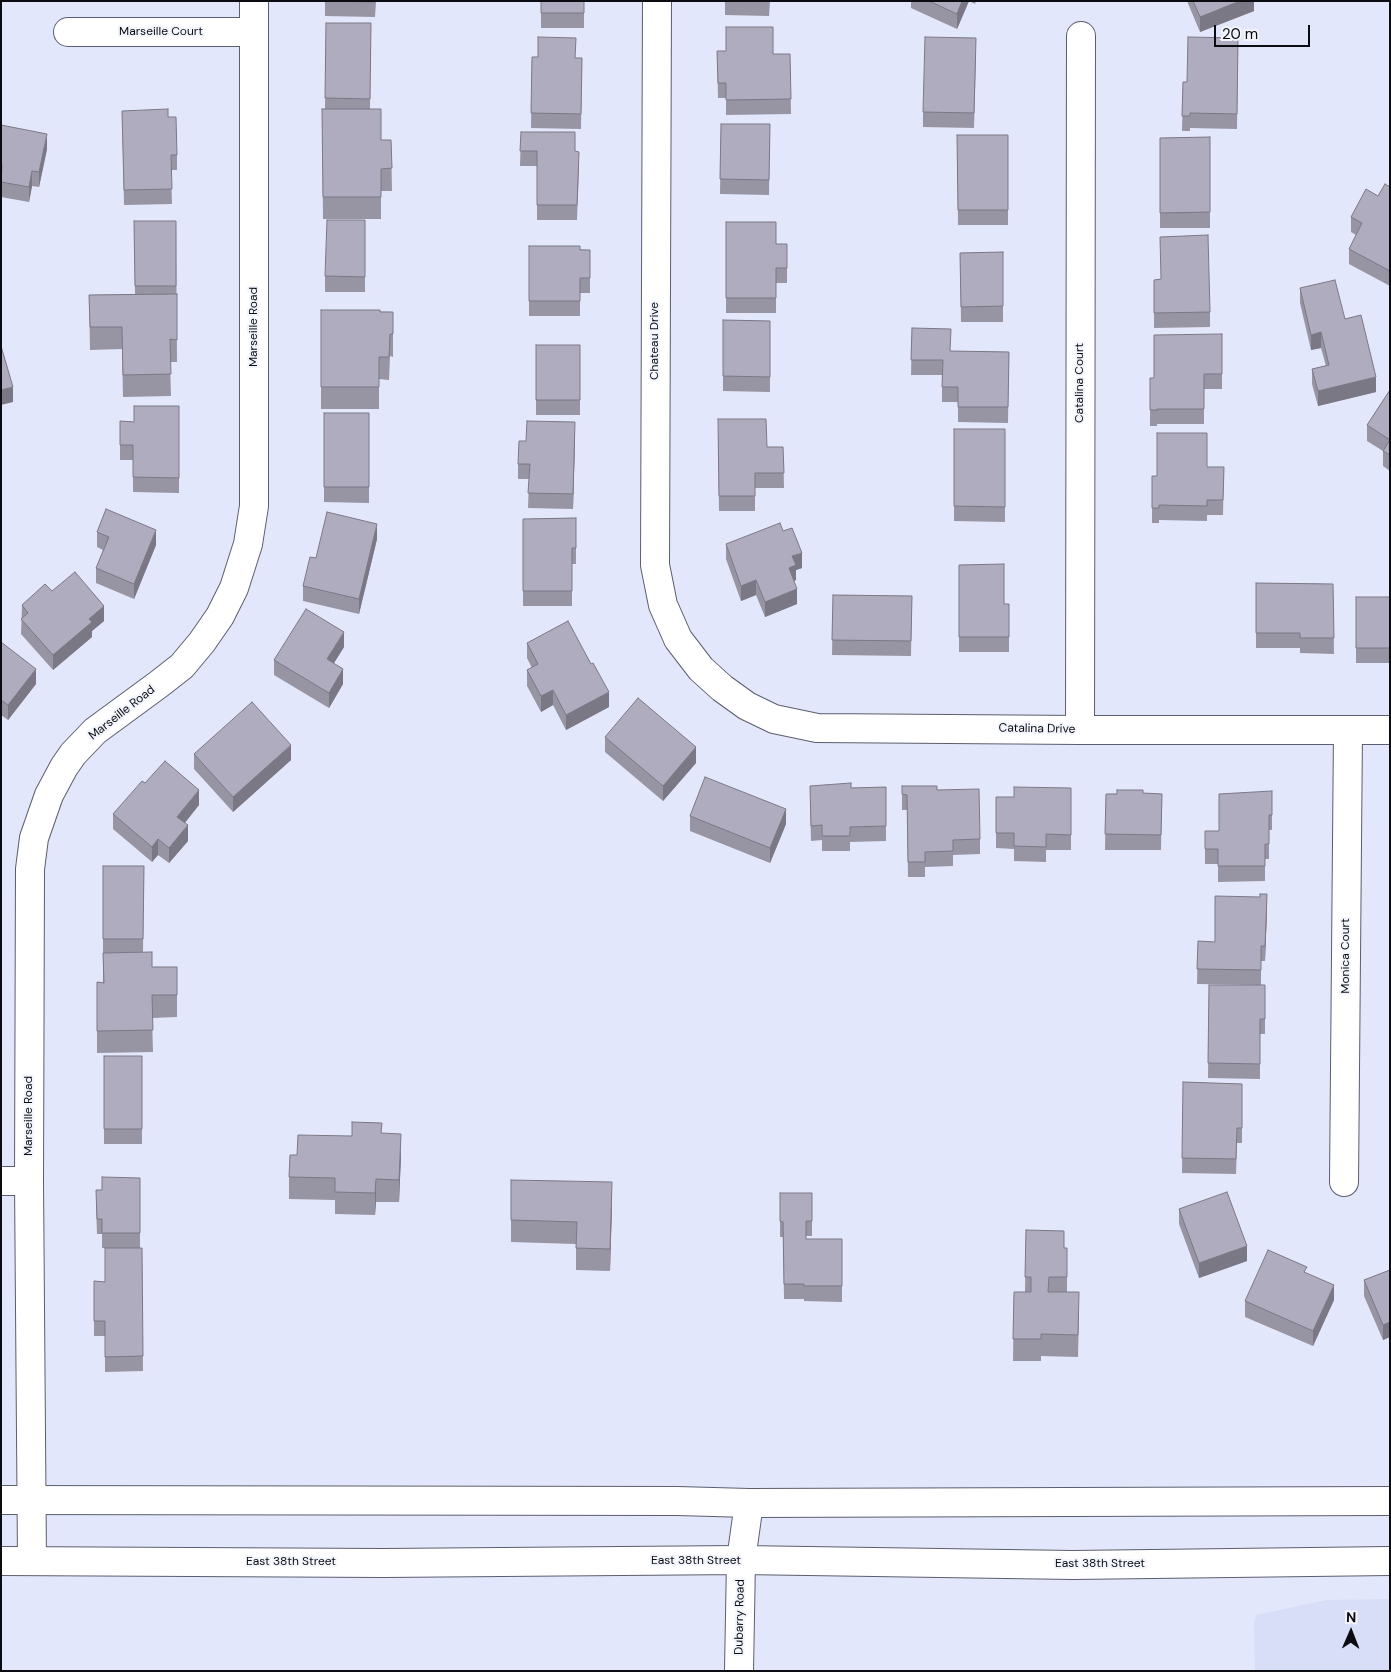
<!DOCTYPE html>
<html>
<head>
<meta charset="utf-8">
<style>
  body { margin:0 }
  #map { position:relative; width:1391px; height:1672px; overflow:hidden; background:#e3e7fb; font-family:"DM Sans",sans-serif }
  canvas { display:block }
  .frame { position:absolute; inset:0; border:2px solid #0b0c12; pointer-events:none }
  .north { position:absolute; left:1326px; top:1607px; width:50px; height:50px; -webkit-text-stroke:4px #f3f5fd; paint-order:stroke; rotate:1deg; font-size:14px; font-weight:700; line-height:20px; text-align:center; color:#0b0c12 }
  .north::after { content:''; display:block; margin:auto; width:18px; height:22px; background:#0b0c12; clip-path:polygon(50% 0,100% 100%,50% 72%,0 100%) }
  .scale { position:absolute; left:1214px; top:25px; width:96px; height:22px; box-sizing:border-box; border:2px solid #0b0c12; border-top:0; padding-left:6px; font-size:15px; line-height:18px; white-space:nowrap; color:#0b0c12; -webkit-text-stroke:4px #f3f5fd; paint-order:stroke }
</style>
</head>
<body>
<div id="map">
<canvas width="1391" height="1672"></canvas>
<div class="frame"></div>
<div class="north">N</div>
<div class="scale">20 m</div>
</div>
<script>
const g = document.querySelector('canvas').getContext('2d');
g.lineJoin = 'round';
function fillPath(path, color) {
  g.fillStyle = color;
  g.fill(path, 'evenodd');
}
function poly(rows) {
  const path = new Path2D();
  for (const r of rows) {
    path.moveTo(r[0], r[1]);
    for (let i = 2; i < r.length; i += 2) path.lineTo(r[i], r[i + 1]);
  }
  return path;
}
function trace(path, color, width, dash) {
  g.strokeStyle = color;
  g.lineWidth = width;
  g.lineCap = dash ? 'butt' : 'round';
  g.setLineDash(dash || []);
  g.stroke(path);
}
function drawText(font, color, halo, rows, align = 'center') {
  g.font = font + ' "DM Sans",sans-serif';
  g.lineWidth = 4;
  g.setLineDash([]);
  g.textBaseline = 'middle';
  g.strokeStyle = halo;
  g.fillStyle = color;
  for (const [text, x, y, turn = 0] of rows) {
    g.save();
    g.translate(x, y);
    g.rotate((+turn || 0) * Math.PI / 180);
    g.textAlign = isNaN(turn) ? turn : align;
    if (halo) g.strokeText(text, 0, 0);
    g.fillText(text, 0, 0);
    g.restore();
  }
}
fillPath(poly([
  [1390,1599,1390,1671,1255,1671,1254,1623,1256,1615,1327,1600]
]), '#d8ddf8');
const street = poly([
  [657,1,655,565,663,605,678,639,701,669,722,688,747,706,774,719,817,728,1080,730,1390,730],
  [68,32,254,32],
  [1080,730,1081,36],
  [1,1181,29,1181],
  [1344,1182,1348,730],
  [32,1561,29,1181,30,869,34,838,49,795,64,767,73,754,95,731,159,684,182,666,202,642,220,616,234,588,248,544,254,506,254,1],
  [739,1671,741,1560,749,1503]
]);
const secondary = poly([
  [1,1500,677,1501,749,1503,1390,1501],
  [1,1561,383,1563,741,1560,1073,1565,1390,1561]
]);
trace(street, '#5b5e6e', 30);
trace(secondary, '#5b5e6e', 30);
trace(street, '#fff', 28);
trace(secondary, '#fff', 28);
fillPath(poly([
  [325,1,376,1,375,17,325,16],
  [541,1,584,1,584,28,541,28],
  [725,1,770,1,769,16,725,15],
  [911,1,976,1,975,4,969,1,957,29,911,8],
  [1187,1,1254,1,1254,11,1200,32],
  [326,23,371,23,370,109,381,140,391,140,392,191,381,191,381,219,323,219,322,109,325,109],
  [1238,38,1237,129,1190,128,1190,131,1182,131,1183,82,1187,82],
  [717,51,773,54,790,54,791,114,726,115,726,98,718,98],
  [976,53,974,128,923,127,923,112],
  [532,57,582,58,581,129,531,128],
  [122,111,168,117,177,155,177,170,171,170,172,204,124,205],
  [721,124,770,124,769,195,720,194],
  [1,125,47,149,39,187,32,186,29,202,1,197],
  [521,132,575,151,579,167,577,220,537,220,537,166,520,166],
  [957,135,1008,135,1008,225,958,225],
  [1210,137,1210,228,1160,228,1160,138],
  [1390,187,1390,286,1349,264,1349,249,1356,235,1351,232,1351,217],
  [365,220,365,292,325,292,325,276],
  [134,221,176,221,177,362,170,362,171,396,123,397,122,349,90,350,89,295,135,294],
  [726,222,776,244,787,244,787,283,776,283,776,313,726,313],
  [529,246,590,250,590,293,580,293,580,316,529,316],
  [1003,252,1003,322,961,322,960,253],
  [1161,279,1210,312,1210,327,1154,328,1154,280],
  [1300,288,1345,319,1376,392,1318,406,1312,384,1312,369,1326,366,1321,348,1311,350,1300,303],
  [321,310,393,312,393,357,390,356,389,380,379,379,379,409,321,409],
  [723,320,770,321,770,392,723,391],
  [912,328,951,351,1009,352,1008,423,958,422,958,402,942,402,942,375,911,375],
  [1222,334,1222,389,1204,389,1204,424,1157,424,1157,426,1150,426,1150,378,1154,378],
  [536,345,580,345,580,415,536,415],
  [1390,390,1390,471,1383,466,1383,451,1367,441,1367,425],
  [179,406,179,493,133,492,133,460,120,460,120,421,134,422],
  [324,413,369,413,369,503,324,502],
  [954,429,1005,429,1005,522,954,521],
  [718,434,767,447,783,447,784,488,755,488,755,511,719,511],
  [575,437,573,509,528,508,529,479,518,479,518,464,526,441],
  [1207,467,1224,467,1223,515,1207,515,1207,521,1159,520,1159,523,1152,523,1152,476,1157,476],
  [576,518,576,564,572,564,572,606,523,606,523,519],
  [97,532,156,545,134,599,96,583,96,568,103,550,97,547],
  [377,539,359,614,303,601,303,586,316,558],
  [726,544,802,568,796,570,796,580,794,581,797,604,765,617,756,595,741,601,726,559],
  [959,565,1004,604,1009,604,1009,652,959,652],
  [1256,583,1333,584,1334,654,1300,653,1300,648,1256,648],
  [52,591,104,621,92,631,92,637,53,670,21,634,22,605],
  [833,595,912,596,911,656,832,655],
  [1356,597,1390,597,1390,663,1356,663],
  [1,642,36,684,8,720,1,715],
  [527,643,609,707,566,730,553,705,541,712,527,686,527,670,532,668,527,658],
  [344,647,334,663,343,684,329,708,274,675,274,660],
  [605,737,696,763,663,801,605,752],
  [194,754,291,760,233,812,194,769],
  [145,783,199,805,185,823,188,841,169,863,158,855,152,862,113,829,113,814],
  [902,786,937,790,980,839,980,854,953,855,953,866,925,867,925,877,908,877,907,810,902,810],
  [886,787,886,841,850,842,850,851,822,851,822,840,811,841,810,801,851,788],
  [1071,788,1071,850,1046,850,1046,862,1014,861,1014,849,996,848,996,797,1014,797],
  [1272,791,1272,830,1269,830,1269,859,1265,859,1265,881,1218,882,1218,864,1205,864,1205,831,1219,831],
  [1143,793,1162,794,1161,850,1105,850,1106,794],
  [690,816,786,824,770,863,690,831],
  [144,866,143,952,152,967,177,967,177,1017,152,1018,153,1052,97,1053,97,982,103,983,103,939],
  [1267,909,1265,961,1261,961,1261,985,1265,985,1265,1034,1260,1034,1260,1079,1208,1078,1209,985,1261,985,1197,984,1198,941,1215,942],
  [104,1056,142,1056,142,1144,104,1144],
  [1183,1082,1242,1084,1242,1143,1237,1143,1236,1174,1182,1173],
  [382,1133,401,1156,399,1202,376,1202,375,1215,335,1214,335,1200,289,1199,289,1177,297,1155,352,1136],
  [140,1178,140,1248,142,1248,143,1371,105,1372,105,1336,94,1336,94,1281,105,1282,105,1248,102,1248,102,1234,97,1234,96,1205,102,1190],
  [511,1180,612,1205,610,1271,576,1270,576,1244,511,1242],
  [780,1193,812,1193,812,1236,806,1236,806,1239,842,1239,842,1302,804,1301,804,1299,784,1299,783,1237,780,1237],
  [1179,1209,1247,1261,1199,1278,1179,1224],
  [1026,1230,1064,1248,1067,1248,1067,1292,1079,1314,1078,1357,1041,1356,1041,1361,1013,1361,1014,1292,1025,1292],
  [1390,1270,1390,1337,1383,1340,1364,1296,1364,1280],
  [1334,1300,1313,1346,1245,1317,1245,1301]
]), '#9794a4');
fillPath(poly([
  [962,1,969,1,957,29,957,14],
  [1240,1,1254,1,1254,11,1200,32,1200,17],
  [47,134,47,149,39,187,39,172],
  [32,171,32,186,29,202,29,187],
  [1321,332,1321,348,1311,350,1311,335],
  [1376,377,1376,392,1318,406,1318,391],
  [13,387,13,402,1,405,1,390],
  [575,422,575,437,573,509,573,494],
  [377,524,377,539,359,614,359,599],
  [156,530,156,545,134,599,134,584],
  [802,553,802,568,796,570,796,580,789,583,789,568,792,556],
  [756,580,756,595,741,601,741,586],
  [797,589,797,604,765,617,765,602],
  [104,606,104,621,92,631,92,637,53,670,53,655,89,619],
  [344,632,344,647,327,674,327,659],
  [36,669,36,684,8,720,8,705],
  [343,669,343,684,329,708,329,693],
  [553,690,553,705,541,712,541,696],
  [609,692,609,707,566,730,566,715],
  [291,745,291,760,233,812,233,797],
  [696,747,696,763,663,801,663,786],
  [199,790,199,805,177,832,177,817],
  [786,809,786,824,770,863,770,848],
  [188,825,188,841,169,863,169,848],
  [158,839,158,855,152,862,152,847],
  [1267,894,1267,909,1265,961,1265,946],
  [401,1134,401,1156,399,1202,399,1180],
  [376,1179,376,1202,375,1215,375,1193],
  [612,1182,612,1205,610,1271,610,1249],
  [1247,1246,1247,1261,1199,1278,1199,1263],
  [1334,1285,1334,1300,1313,1346,1313,1331],
  [1390,1322,1390,1337,1383,1340,1383,1325]
]), '#7b7886');
const building = poly([
  [329,1,375,1,375,2,329,1],
  [541,1,584,1,584,13,541,13,541,1],
  [929,1,962,1,957,14,929,1],
  [1193,1,1240,1,1200,17,1193,1],
  [326,23,371,23,370,99,325,98,326,23],
  [726,27,773,27,773,54,790,54,791,99,726,100,726,83,718,83,717,51,726,51,726,27],
  [538,37,576,38,575,58,582,58,581,114,531,113,532,57,538,57,538,37],
  [925,37,976,38,974,113,923,112,925,37],
  [1188,37,1238,38,1237,114,1190,113,1190,116,1182,116,1183,82,1187,82,1188,37],
  [168,109,168,117,176,117,177,155,171,155,172,189,124,190,122,111,168,109],
  [322,109,381,109,381,140,391,140,392,168,381,169,381,197,323,197,322,109],
  [721,124,770,124,769,180,720,179,721,124],
  [1,125,47,134,39,172,32,171,29,187,1,182,2,165,1,164,1,125],
  [521,132,575,132,575,151,579,152,577,205,537,205,537,151,520,151,521,132],
  [957,135,1008,135,1008,210,958,210,957,135],
  [1210,137,1210,212,1160,213,1160,138,1210,137],
  [1385,184,1390,187,1390,271,1349,249,1362,223,1351,217,1366,189,1378,196,1385,184],
  [327,220,365,220,365,277,325,276,327,220],
  [134,221,176,221,176,286,135,286,134,221],
  [726,222,776,222,776,244,787,244,787,268,776,268,776,298,726,298,726,222],
  [1208,235,1210,312,1154,313,1154,280,1161,279,1160,237,1208,235],
  [529,246,580,246,580,250,590,250,590,278,580,278,580,301,529,301,529,246],
  [1003,252,1003,306,961,307,960,253,1003,252],
  [1335,280,1345,319,1361,315,1376,377,1318,391,1312,369,1329,365,1321,332,1311,335,1300,288,1335,280],
  [177,294,177,340,170,339,171,374,123,375,122,327,90,327,89,295,177,294],
  [321,310,380,310,380,312,393,312,393,334,390,334,389,357,379,357,379,387,321,387,321,310],
  [723,320,770,321,770,377,723,376,723,320],
  [912,328,951,329,950,351,1009,352,1008,407,958,407,958,387,942,387,943,360,911,360,912,328],
  [1222,334,1222,374,1204,374,1204,409,1157,409,1157,410,1150,410,1150,378,1154,378,1154,335,1222,334],
  [536,345,580,345,580,400,536,400,536,345],
  [1,346,13,387,1,390,1,346],
  [1390,390,1390,455,1383,451,1390,440,1367,425,1390,390],
  [134,406,179,406,179,478,133,477,133,445,120,445,120,421,134,422,134,406],
  [324,413,369,413,369,487,324,487,324,413],
  [718,419,766,419,767,447,783,447,784,473,755,473,755,496,719,496,718,419],
  [527,421,575,422,573,494,528,493,530,464,518,464,519,441,526,441,527,421],
  [954,429,1005,429,1005,507,954,506,954,429],
  [1157,433,1207,433,1207,467,1224,467,1223,500,1207,500,1207,506,1159,505,1159,508,1152,508,1152,476,1157,476,1157,433],
  [106,509,156,530,134,584,96,568,109,537,97,532,106,509],
  [327,512,377,524,359,599,303,586,310,557,316,558,327,512],
  [576,518,576,548,572,548,572,591,523,591,523,519,576,518],
  [780,523,783,531,792,528,802,553,792,556,796,565,789,568,797,589,765,602,756,580,741,586,726,544,780,523],
  [1004,564,1004,604,1009,604,1009,637,959,637,959,565,1004,564],
  [75,572,104,606,89,619,92,622,53,655,21,619,28,613,22,605,45,584,52,591,75,572],
  [1256,583,1333,584,1334,638,1300,638,1300,633,1256,633,1256,583],
  [833,595,912,596,911,641,832,640,833,595],
  [1356,597,1390,597,1390,648,1356,648,1356,597],
  [306,609,344,632,327,659,343,669,329,693,274,660,306,609],
  [568,621,591,664,593,663,609,692,566,715,553,690,541,696,527,670,538,664,527,643,568,621],
  [1,642,36,669,8,705,1,700,1,642],
  [638,698,696,747,663,786,605,737,638,698],
  [252,702,291,745,233,797,194,754,252,702],
  [165,761,199,790,177,817,188,825,169,848,158,839,152,847,113,814,142,781,145,783,165,761],
  [705,777,786,809,770,848,690,816,705,777],
  [851,783,851,788,886,787,886,826,850,827,850,836,822,836,822,825,811,826,810,786,851,783],
  [902,786,937,786,937,790,979,789,980,839,953,840,953,851,925,852,925,862,908,862,907,795,902,794,902,786],
  [1014,787,1071,788,1071,835,1046,834,1046,847,1014,846,1014,833,996,833,996,797,1014,797,1014,787],
  [1117,790,1143,790,1143,793,1162,794,1161,835,1105,834,1106,794,1117,794,1117,790],
  [1272,791,1272,815,1269,815,1269,844,1265,844,1265,866,1218,866,1218,849,1205,849,1205,831,1219,831,1219,794,1272,791],
  [103,866,144,866,143,939,103,939,103,866],
  [1260,894,1267,894,1265,946,1261,946,1261,970,1197,969,1198,941,1215,942,1215,896,1260,897,1260,894],
  [152,952,152,967,177,967,177,995,152,995,153,1030,97,1031,97,982,104,983,103,953,152,952],
  [1209,985,1265,985,1265,1019,1260,1019,1260,1064,1208,1063,1209,985],
  [104,1056,142,1056,142,1129,104,1129,104,1056],
  [1183,1082,1242,1084,1242,1128,1237,1128,1236,1159,1182,1158,1183,1082],
  [352,1122,382,1123,381,1133,401,1134,399,1180,376,1179,375,1193,335,1192,335,1178,289,1177,290,1155,297,1155,298,1135,352,1136,352,1122],
  [102,1177,140,1178,140,1233,102,1233,102,1219,97,1219,96,1190,102,1190,102,1177],
  [511,1180,612,1182,610,1249,576,1248,577,1222,511,1220,511,1180],
  [1227,1192,1247,1246,1199,1263,1179,1209,1227,1192],
  [780,1193,812,1193,812,1221,806,1221,806,1239,842,1239,842,1286,804,1286,804,1284,784,1284,783,1222,780,1221,780,1193],
  [1026,1230,1064,1231,1064,1248,1067,1248,1067,1277,1049,1277,1048,1292,1079,1292,1078,1335,1041,1334,1041,1339,1013,1339,1014,1292,1031,1292,1031,1277,1025,1277,1026,1230],
  [105,1248,142,1248,143,1356,105,1357,105,1321,94,1321,94,1281,105,1282,105,1248],
  [1268,1250,1307,1267,1304,1272,1334,1285,1313,1331,1245,1301,1268,1250],
  [1390,1270,1390,1322,1383,1325,1364,1280,1390,1270]
]);
fillPath(building, '#b0acbf');
trace(building, '#7b7886', 1);
drawText('12px', '#0b0c12', '#f3f5fd', [
  ["Marseille Court",161,32],
  ["Marseille Road",254,327,-90],
  ["Chateau Drive",655,341,-90],
  ["Catalina Court",1080,383,-90],
  ["Marseille Road",122,713,-38],
  ["Catalina Drive",1037,729,1],
  ["Monica Court",1346,956,-90],
  ["Marseille Road",29,1116,-90],
  ["East 38th Street",696,1561],
  ["East 38th Street",291,1562],
  ["East 38th Street",1100,1564],
  ["Dubarry Road",740,1617,-89]
]);
</script>
</body>
</html>
